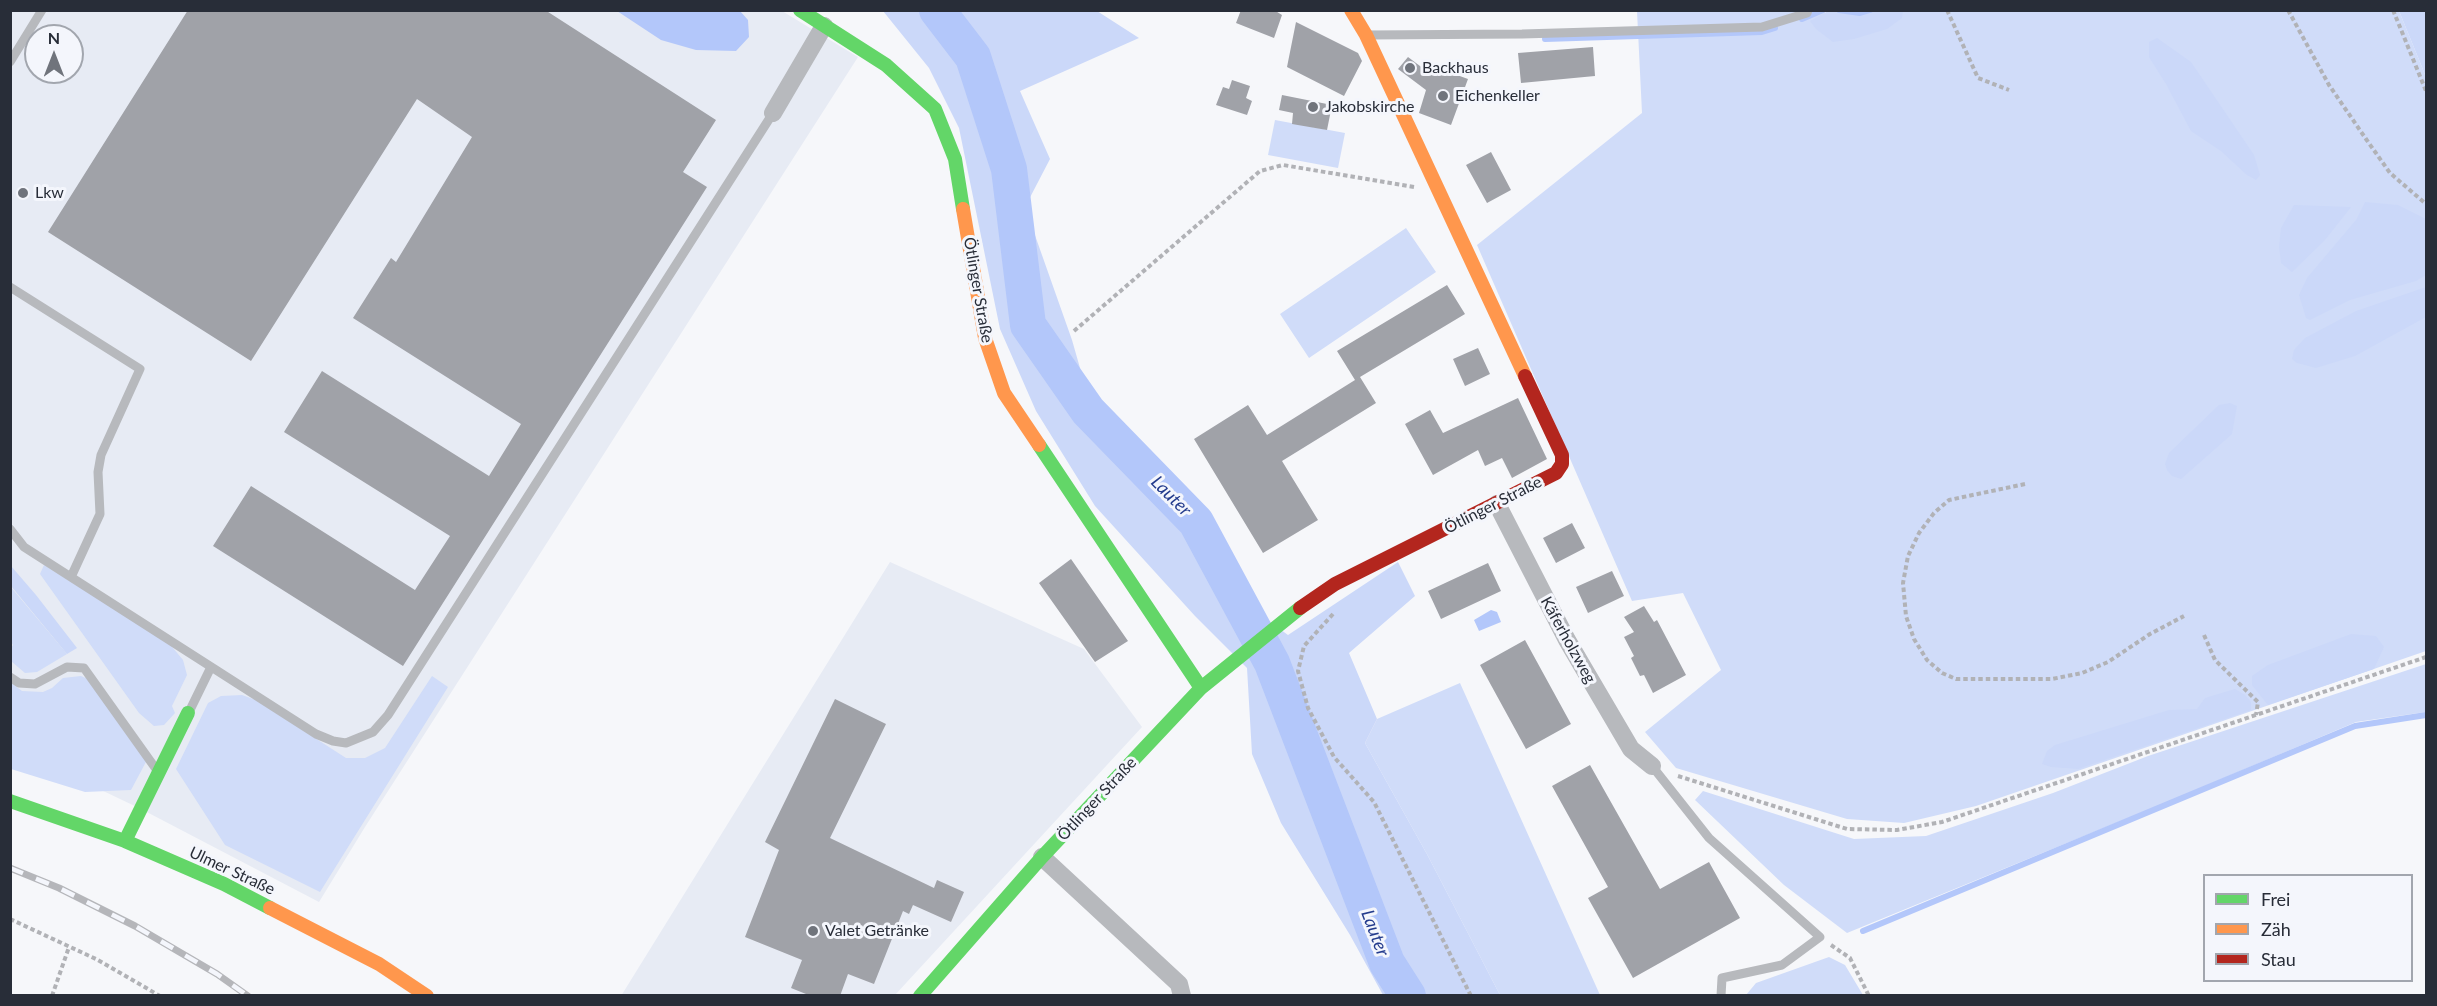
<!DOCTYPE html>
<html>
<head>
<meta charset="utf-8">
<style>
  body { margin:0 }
  #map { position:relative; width:2437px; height:1006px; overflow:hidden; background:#f6f7fa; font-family:Lato,sans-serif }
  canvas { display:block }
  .frame { position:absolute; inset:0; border:12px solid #282d38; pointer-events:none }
  .legend { position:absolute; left:2203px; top:874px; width:210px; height:108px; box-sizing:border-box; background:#f4f6fc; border:2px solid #a2a6ae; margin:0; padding:8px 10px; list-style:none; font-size:18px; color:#282d38 }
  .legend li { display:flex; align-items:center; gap:12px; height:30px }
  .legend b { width:30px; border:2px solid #a2a6ae }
  .north { position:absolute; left:24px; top:24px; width:60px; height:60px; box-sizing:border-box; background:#f4f6fc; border:2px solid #a2a6ae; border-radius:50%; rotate:0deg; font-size:16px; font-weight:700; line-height:24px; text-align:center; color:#282d38 }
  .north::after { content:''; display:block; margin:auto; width:21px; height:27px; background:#70747c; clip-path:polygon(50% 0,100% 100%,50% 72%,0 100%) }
</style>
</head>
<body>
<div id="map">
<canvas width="2437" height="1006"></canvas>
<div class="frame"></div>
<ul class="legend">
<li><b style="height:8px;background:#63d668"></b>Frei</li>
<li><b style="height:8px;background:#ff974d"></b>Zäh</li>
<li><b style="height:8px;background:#b3261e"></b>Stau</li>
</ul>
<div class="north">N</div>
</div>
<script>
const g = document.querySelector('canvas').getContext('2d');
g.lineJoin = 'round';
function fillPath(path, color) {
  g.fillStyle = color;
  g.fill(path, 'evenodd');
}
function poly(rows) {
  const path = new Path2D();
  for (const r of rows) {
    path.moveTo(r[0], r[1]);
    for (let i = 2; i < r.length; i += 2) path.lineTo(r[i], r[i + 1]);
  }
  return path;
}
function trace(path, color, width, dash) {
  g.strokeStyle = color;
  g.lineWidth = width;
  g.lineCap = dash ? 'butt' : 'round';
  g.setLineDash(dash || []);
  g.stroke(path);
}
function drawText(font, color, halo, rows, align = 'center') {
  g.font = font + ' Lato,sans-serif';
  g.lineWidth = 6;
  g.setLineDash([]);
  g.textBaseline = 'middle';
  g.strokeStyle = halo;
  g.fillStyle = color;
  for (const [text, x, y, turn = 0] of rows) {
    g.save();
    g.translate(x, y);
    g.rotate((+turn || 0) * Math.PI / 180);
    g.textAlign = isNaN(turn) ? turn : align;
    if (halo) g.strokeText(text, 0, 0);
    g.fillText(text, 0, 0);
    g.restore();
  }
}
fillPath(poly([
  [10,11,782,11,858,57,365,827,319,902,141,809,11,747],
  [36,36,72,36,72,72,36,72],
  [890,562,1084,649,1142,727,895,995,621,996]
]), '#e7ebf4');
fillPath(poly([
  [1824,10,1825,13,1830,10,2399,11,2426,77,2426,651,1976,806,1904,823,1847,819,1676,768,1645,732,1721,670,1683,593,1632,601,1477,245,1642,113,1637,11],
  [1275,120,1345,133,1338,168,1268,155],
  [1406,228,1436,272,1309,358,1280,314],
  [44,565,168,642,183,660,187,675,172,706,175,713,164,725,154,726,139,713,40,574],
  [10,586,67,654,37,672,25,673,11,661,11,648,13,645,11,642],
  [2426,664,2426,712,2356,722,2167,802,1847,933,1784,885,1695,800,1703,791,1854,839,1926,836,2053,793,2148,756],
  [81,676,90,680,147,760,131,790,85,792,11,769,10,682,22,691,43,692,52,688,63,678],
  [432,676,448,687,320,892,225,845,176,769,208,703,221,696,242,695,256,700,346,758,365,758,385,748],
  [1460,683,1600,995,1500,995,1428,856,1365,743,1377,719],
  [1829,957,1845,965,1863,995,1746,995,1756,983]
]), '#d0dcf9');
fillPath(poly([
  [1830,10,1903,10,1903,11,1902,18,1887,29,1854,39,1833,42,1816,29,1810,21],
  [883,11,1097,11,1139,38,1020,91,1050,159,1025,207,1072,340,1084,382,1176,478,1211,528,1262,616,1288,635,1398,562,1415,596,1349,653,1377,719,1365,743,1428,856,1500,995,1383,995,1350,935,1281,823,1252,754,1247,668,1195,616,1095,506,1036,411,1000,329,959,128,929,68],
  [2399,11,2426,11,2426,77],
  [2157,38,2191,62,2254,155,2260,175,2256,180,2247,175,2221,151,2191,131,2166,84,2149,57,2149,42],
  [2365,202,2398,205,2426,219,2426,275,2416,281,2350,300,2310,320,2306,318,2299,295,2307,278,2356,220],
  [2294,205,2351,207,2325,240,2292,272,2281,263,2279,247,2281,228],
  [2426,287,2426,317,2355,356,2316,368,2297,363,2292,359,2294,350,2305,338,2356,311],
  [2230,403,2237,406,2232,434,2181,479,2172,476,2167,470,2165,464,2169,453,2219,405],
  [11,566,36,595,77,648,67,654,11,586],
  [2351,634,2376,636,2384,647,2374,669,2268,705,2252,685,2252,676,2268,665],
  [2235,689,2245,695,2251,702,2251,710,2078,769,2051,767,2042,764,2047,751,2055,745,2169,710,2197,709,2205,698]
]), '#cbd8f9');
fillPath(poly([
  [617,11,740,11,748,20,749,37,736,51,696,50,661,40],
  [1491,610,1497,612,1501,622,1479,631,1474,620]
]), '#b3c7fa');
trace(poly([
  [1839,10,1860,13,1870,10],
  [1802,19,1823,10],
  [1545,39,1762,32,1775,28],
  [1863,931,2355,726,2426,715]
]), '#b3c7fa', 6);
trace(poly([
  [937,10,973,57,1009,169,1028,325,1088,411,1196,522,1272,663,1387,963,1408,996]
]), '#b3c7fa', 36);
fillPath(poly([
  [188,10,545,10,716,120,683,172,707,187,403,666,213,546,251,486,415,590,450,536,284,432,322,371,489,476,521,424,353,318,391,258,396,262,472,137,417,99,251,361,48,232],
  [1241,10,1274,10,1282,15,1274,38,1236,23],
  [1296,22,1358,53,1362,61,1344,96,1287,67],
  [1593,47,1595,76,1521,83,1518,53],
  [1408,57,1432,75,1435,67,1468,79,1451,125,1419,113,1426,90,1398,69],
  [1232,80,1250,86,1246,98,1252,101,1247,115,1216,105,1223,87,1229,89],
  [1282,95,1332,105,1327,130,1292,124,1293,113,1279,110],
  [1491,152,1511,190,1487,203,1466,165],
  [1447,285,1465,314,1360,377,1376,403,1282,461,1318,520,1263,553,1194,439,1248,405,1267,435,1355,380,1337,351],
  [1478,348,1490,374,1465,386,1453,359],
  [1518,398,1547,459,1512,478,1502,458,1485,466,1478,450,1433,475,1405,424,1430,410,1443,433],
  [1572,523,1585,548,1556,563,1543,538],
  [1071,559,1128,641,1095,662,1039,583],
  [1488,563,1501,591,1441,619,1428,591],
  [1612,571,1624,596,1588,613,1576,587],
  [1644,606,1654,622,1657,620,1686,675,1653,693,1644,675,1640,676,1631,658,1634,656,1624,637,1634,632,1624,617],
  [1525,640,1571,724,1526,749,1480,665],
  [835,699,886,724,830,838,934,888,937,880,964,892,951,922,913,905,909,914,903,911,874,984,848,974,840,996,811,996,791,988,802,960,745,937,779,850,765,842],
  [1590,765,1660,889,1709,862,1740,918,1633,978,1588,898,1608,887,1552,786]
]), '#a0a2a8');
trace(poly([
  [1947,10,1978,78,2009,90],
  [2288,10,2329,85,2366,139,2390,173,2426,204],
  [2393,10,2426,91],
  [1074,331,1260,171,1283,165,1414,187],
  [2025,484,1949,500,1934,513,1919,533,1908,556,1903,583,1906,616,1914,639,1927,660,1942,673,1956,679,2052,679,2082,673,2108,662,2150,634,2184,616],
  [1333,614,1304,646,1298,671,1308,708,1334,757,1374,802,1471,996],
  [2204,635,2215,660,2258,702,2256,715],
  [1678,776,1847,829,1897,830,1942,822,2426,657],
  [10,919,96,959,160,996],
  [1831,945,1850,958,1869,996],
  [52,996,69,947]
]), '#b1b2b6', 4, [4.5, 3]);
trace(poly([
  [1368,35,1522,34,1762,27,1807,13,1808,10],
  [10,62,42,10],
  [10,287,140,369,101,455,98,472,100,514,71,577],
  [10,529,24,547,316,734,333,741,346,743,373,732,388,715,773,113],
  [10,677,19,683,35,684,67,667,84,668,156,769],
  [190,710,211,667],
  [1652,766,1709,838,1820,937,1782,965,1722,978,1721,996]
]), '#b7b9bd', 9);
trace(poly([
  [773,113,824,26],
  [1497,504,1567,640,1631,749,1652,766],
  [1042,857,1179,984,1182,996]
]), '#b7b9bd', 18);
trace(poly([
  [800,10,886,65,935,109,955,159,963,209],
  [1039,445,1201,688],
  [10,801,125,841,224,884,270,908],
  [125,841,188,713],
  [920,996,1042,857,1201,688,1300,608]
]), '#63d668', 14);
trace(poly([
  [1351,10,1366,35,1525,376],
  [963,209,985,338,1004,393,1039,445],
  [270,908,379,964,427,996]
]), '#ff974d', 14);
trace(poly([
  [1300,608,1335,584,1556,473,1562,464,1562,455,1525,376]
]), '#b3261e', 14);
const rail = poly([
  [10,868,59,888,135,926,217,974,248,996]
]);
trace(rail, '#b5b6ba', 7);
trace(rail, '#f4f6fc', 4.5, [14]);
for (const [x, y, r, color] of [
  [1410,68,6,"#70747c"],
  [1443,96,6,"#70747c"],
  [1313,107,6,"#70747c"],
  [23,193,6,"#70747c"],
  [813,931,6,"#70747c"]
]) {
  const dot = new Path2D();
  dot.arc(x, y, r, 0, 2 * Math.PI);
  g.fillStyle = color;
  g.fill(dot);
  trace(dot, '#f4f6fc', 2);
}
drawText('16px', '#282d38', '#f4f6fc', [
  ["Backhaus",1422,68],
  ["Eichenkeller",1455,96],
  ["Jakobskirche",1325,107],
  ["Lkw",35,193],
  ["Valet Getränke",825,931]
], 'left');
drawText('16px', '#282d38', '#f4f6fc', [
  ["Ötlinger Straße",978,290,80],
  ["Ötlinger Straße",1493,505,-27],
  ["Käferholzweg",1568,640,61],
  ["Ötlinger Straße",1097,799,-47],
  ["Ulmer Straße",232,871,25]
]);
drawText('italic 18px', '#243c8d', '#f4f6fc', [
  ["Lauter",1171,496,45],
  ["Lauter",1375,933,69]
]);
</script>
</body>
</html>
